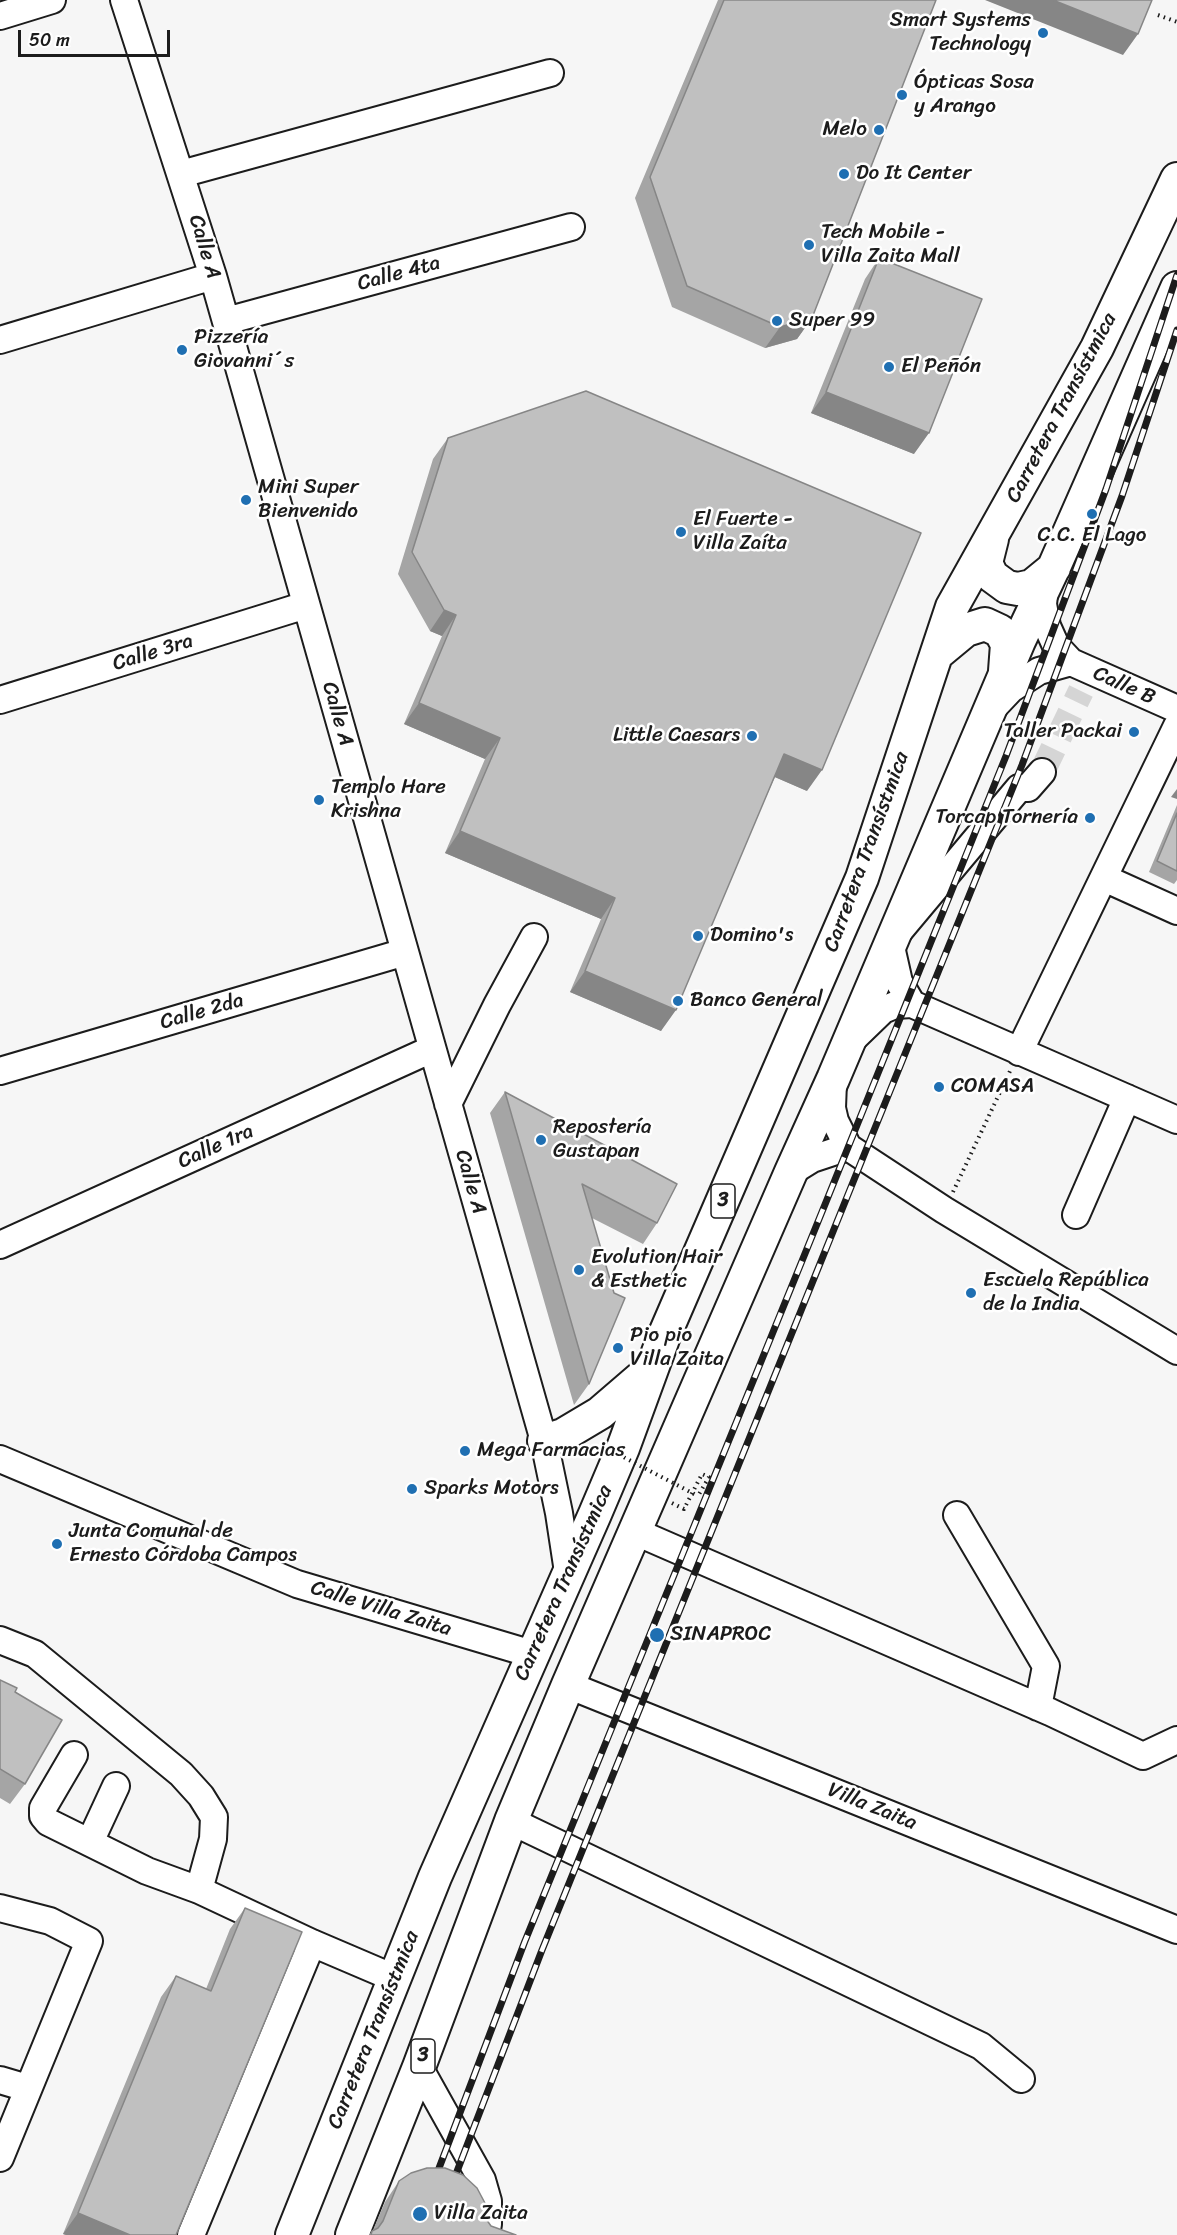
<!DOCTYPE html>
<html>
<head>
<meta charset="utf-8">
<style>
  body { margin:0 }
  #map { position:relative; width:1177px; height:2235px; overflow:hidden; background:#f6f6f6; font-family:Sriracha,sans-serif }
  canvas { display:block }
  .scale { position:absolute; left:18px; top:30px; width:152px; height:27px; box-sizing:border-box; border:3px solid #1c1c1c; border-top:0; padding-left:8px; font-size:18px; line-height:21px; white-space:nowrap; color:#1c1c1c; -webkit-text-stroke:4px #fff; paint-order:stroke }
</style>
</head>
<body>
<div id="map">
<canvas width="1177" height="2235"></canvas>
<div class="scale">50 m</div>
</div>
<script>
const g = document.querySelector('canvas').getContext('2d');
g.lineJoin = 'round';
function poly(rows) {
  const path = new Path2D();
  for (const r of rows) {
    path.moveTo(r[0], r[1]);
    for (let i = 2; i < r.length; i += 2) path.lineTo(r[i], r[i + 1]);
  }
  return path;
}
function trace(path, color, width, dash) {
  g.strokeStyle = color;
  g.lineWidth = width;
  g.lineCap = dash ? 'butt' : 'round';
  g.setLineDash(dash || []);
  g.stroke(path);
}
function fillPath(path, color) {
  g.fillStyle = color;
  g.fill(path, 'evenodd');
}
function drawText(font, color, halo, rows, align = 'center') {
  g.font = font + ' Sriracha,sans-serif';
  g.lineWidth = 5;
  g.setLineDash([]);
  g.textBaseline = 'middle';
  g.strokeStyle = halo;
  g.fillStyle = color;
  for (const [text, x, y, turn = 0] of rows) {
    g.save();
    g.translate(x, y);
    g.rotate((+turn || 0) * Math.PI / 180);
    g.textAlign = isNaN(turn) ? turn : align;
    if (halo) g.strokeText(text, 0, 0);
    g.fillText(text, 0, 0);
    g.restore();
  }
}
trace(poly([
  [1042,772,1081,691]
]), '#d5d5d5', 26, [26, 13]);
const minor = poly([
  [124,0,213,276,544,1441,559,1513,568,1572],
  [0,16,52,0],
  [181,174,550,73],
  [226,321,571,227],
  [0,340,213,276],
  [1045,586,1043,604,1047,626,1056,646,1071,662,1177,709],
  [0,700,306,605],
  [993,708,1011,689,1039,671,1071,662],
  [1104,878,1177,911],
  [912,1004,899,982,890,942,1019,788,1028,788,1042,772],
  [854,1038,883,1010,895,1005,912,1004,1177,1120],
  [1019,1052,1177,726],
  [0,1071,405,952],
  [833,1082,832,1108,835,1121,848,1147,944,1210,1177,1351],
  [448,1104,497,1005,534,937],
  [791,1172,812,1159,848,1147],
  [1076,1215,1127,1098],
  [0,1245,432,1049],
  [0,1459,297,1584,532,1654],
  [957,1515,1046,1666,1038,1707],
  [636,1532,1050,1712,1143,1756,1177,1740],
  [0,1640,35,1654,181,1774,201,1796,214,1817,213,1839,199,1890],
  [568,1685,1177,1930],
  [74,1755,43,1808,43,1816,48,1822,147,1871,199,1890,312,1943,394,1978],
  [511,1821,981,2046,1021,2079],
  [90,1842,116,1786],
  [0,1908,50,1921,89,1941,0,2158],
  [419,2067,482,2180,488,2201,488,2224,486,2235],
  [0,2080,27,2088],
  [191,2235,312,1943]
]);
const major = poly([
  [992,539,986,563,992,576,1007,587,1018,589,1032,586,1054,568],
  [937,654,966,630,985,624,1000,631,1007,644,1005,671],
  [544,1441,563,1435,600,1413,650,1370],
  [292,2235,435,1877,595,1514,623,1448,664,1336,862,878,952,607,1097,348,1177,179],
  [352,2235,419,2067,511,1821,568,1685,791,1172,833,1079,1019,641,1054,567,1177,288]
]);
trace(minor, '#1c1c1c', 30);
trace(major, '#1c1c1c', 36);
trace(poly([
  [1158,15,1177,22],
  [953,1192,1010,1071],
  [672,1503,684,1509,702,1474,709,1477,698,1496]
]), '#1c1c1c', 4, [1.5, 4.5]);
trace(minor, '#fff', 26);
trace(major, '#fff', 32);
const rail = poly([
  [433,2184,525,1941,826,1202,1006,756,1106,489,1177,275],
  [451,2187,542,1950,1022,765,1122,496,1177,330]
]);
trace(rail, '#1c1c1c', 7);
trace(rail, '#fff', 4.5, [14]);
trace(poly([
  [608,1449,698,1496]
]), '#1c1c1c', 4, [1.5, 4.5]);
fillPath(poly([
  [718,0,936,0,812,318,797,339,765,348,672,307,635,198],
  [879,258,914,454,811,413,865,279],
  [448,438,807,791,775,777,661,1031,570,992,601,919,445,853,485,759,404,724,442,636,430,631,398,574,433,459],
  [1177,805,1177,880,1174,884,1149,872],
  [505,1092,657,1223,643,1244,592,1218,589,1384,574,1405,490,1113],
  [0,1680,15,1692,25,1784,10,1804,0,1798],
  [245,1908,176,2235,66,2235,63,2234,161,1997,176,1976,206,1989,230,1929],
  [399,2181,486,2219,491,2226,516,2235,369,2235,373,2230,385,2202]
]), '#a5a5a5');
fillPath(poly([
  [985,0,1053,0,1138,34,1123,55],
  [812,318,797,339,765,348,780,327],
  [826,392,929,433,914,454,811,413],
  [444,610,456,615,442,636,430,631],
  [419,703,500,738,485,759,404,724],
  [784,754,822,770,807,791,770,775],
  [1177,789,1177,799,1171,797],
  [460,831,615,898,601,919,445,853],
  [585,971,676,1010,661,1031,570,992],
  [78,2213,130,2235,66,2235,63,2234]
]), '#868686');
const building = poly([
  [724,0,936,0,812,318,780,327,687,286,650,177,724,0],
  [1053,0,1152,0,1138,34,1053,0],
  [879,258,982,299,929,433,826,392,879,258],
  [586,391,921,533,822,770,784,754,676,1010,585,971,615,898,460,831,500,738,419,703,456,615,444,610,412,552,448,438,586,391],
  [1177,813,1177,871,1157,861,1177,813],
  [505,1092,677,1184,657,1223,582,1184,614,1293,625,1298,589,1384,505,1092],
  [0,1680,17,1688,15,1692,62,1720,25,1784,0,1769,0,1680],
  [245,1908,302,1932,176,2235,130,2235,78,2213,176,1976,211,1991,245,1908],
  [427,2168,445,2168,463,2175,477,2188,486,2205,486,2219,491,2226,516,2235,371,2235,372,2231,378,2228,383,2221,399,2181,411,2173,427,2168]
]);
fillPath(building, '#c0c0c0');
trace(building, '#868686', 1.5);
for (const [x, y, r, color] of [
  [1043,33,6,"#1f6fb2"],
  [902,95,6,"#1f6fb2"],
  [879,130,6,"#1f6fb2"],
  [844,174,6,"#1f6fb2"],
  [809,245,6,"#1f6fb2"],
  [777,321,6,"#1f6fb2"],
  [182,350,6,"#1f6fb2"],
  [889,367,6,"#1f6fb2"],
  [246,500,6,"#1f6fb2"],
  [1092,514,6,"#1f6fb2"],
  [681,532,6,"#1f6fb2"],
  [1134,732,6,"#1f6fb2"],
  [752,736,6,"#1f6fb2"],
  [319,800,6,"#1f6fb2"],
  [1090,818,6,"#1f6fb2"],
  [698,936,6,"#1f6fb2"],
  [678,1001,6,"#1f6fb2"],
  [939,1087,6,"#1f6fb2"],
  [541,1140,6,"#1f6fb2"],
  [579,1270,6,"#1f6fb2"],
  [971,1293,6,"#1f6fb2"],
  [618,1348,6,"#1f6fb2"],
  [465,1451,6,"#1f6fb2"],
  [412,1489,6,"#1f6fb2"],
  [57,1544,6,"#1f6fb2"],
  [657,1635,8,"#1f6fb2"],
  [420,2214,8,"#1f6fb2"]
]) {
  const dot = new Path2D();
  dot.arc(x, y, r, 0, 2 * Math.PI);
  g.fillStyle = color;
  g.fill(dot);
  trace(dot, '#fff', 2);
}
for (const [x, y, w] of [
  [723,1201,24],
  [423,2056,24]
]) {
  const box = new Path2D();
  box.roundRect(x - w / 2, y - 17, w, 34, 4.5);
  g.fillStyle = '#fff';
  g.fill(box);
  trace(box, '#1c1c1c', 1.5);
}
drawText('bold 20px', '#1c1c1c', null, [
  ["3",723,1201],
  ["3",423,2056]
]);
drawText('21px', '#1c1c1c', '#fff', [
  ["Smart Systems",1031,21,"right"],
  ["Technology",1031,45,"right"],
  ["Ópticas Sosa",914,83],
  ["y Arango",914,107],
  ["Melo",867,130,"right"],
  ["Do It Center",856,174],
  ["Tech Mobile -",821,233],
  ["Villa Zaita Mall",821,257],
  ["Super 99",789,321],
  ["Pizzería",194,338],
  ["Giovanni´s",194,362],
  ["El Peñón",901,367],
  ["Mini Super",258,488],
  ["Bienvenido",258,512],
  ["El Fuerte -",693,520],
  ["Villa Zaíta",693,544],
  ["C.C. El Lago",1092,536,"center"],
  ["Taller Packai",1122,732,"right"],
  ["Little Caesars",740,736,"right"],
  ["Templo Hare",331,788],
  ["Krishna",331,812],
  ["Torcap Tornería",1078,818,"right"],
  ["Domino's",710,936],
  ["Banco General",690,1001],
  ["COMASA",951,1087],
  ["Repostería",553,1128],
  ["Gustapan",553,1152],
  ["Evolution Hair",591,1258],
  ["& Esthetic",591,1282],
  ["Escuela República",983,1281],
  ["de la India",983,1305],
  ["Pio pio",630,1336],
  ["Villa Zaita",630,1360],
  ["Mega Farmacias",477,1451],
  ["Sparks Motors",424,1489],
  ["Junta Comunal de",69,1532],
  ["Ernesto Córdoba Campos",69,1556],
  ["SINAPROC",670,1635],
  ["Villa Zaita",434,2214]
], 'left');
drawText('21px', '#1c1c1c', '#fff', [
  ["Calle A",204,247,73],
  ["Calle 4ta",399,274,-15],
  ["Carretera Transístmica",1062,408,-62],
  ["Calle 3ra",153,653,-17],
  ["Calle B",1124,686,24],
  ["Calle A",337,714,74],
  ["Carretera Transístmica",867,852,-70],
  ["Calle 2da",202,1012,-16],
  ["Calle 1ra",216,1147,-24],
  ["Calle A",470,1182,74],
  ["Carretera Transístmica",564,1583,-66],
  ["Calle Villa Zaita",381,1609,17],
  ["Villa Zaita",872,1807,22],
  ["Carretera Transístmica",374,2030,-68]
]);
</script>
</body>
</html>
